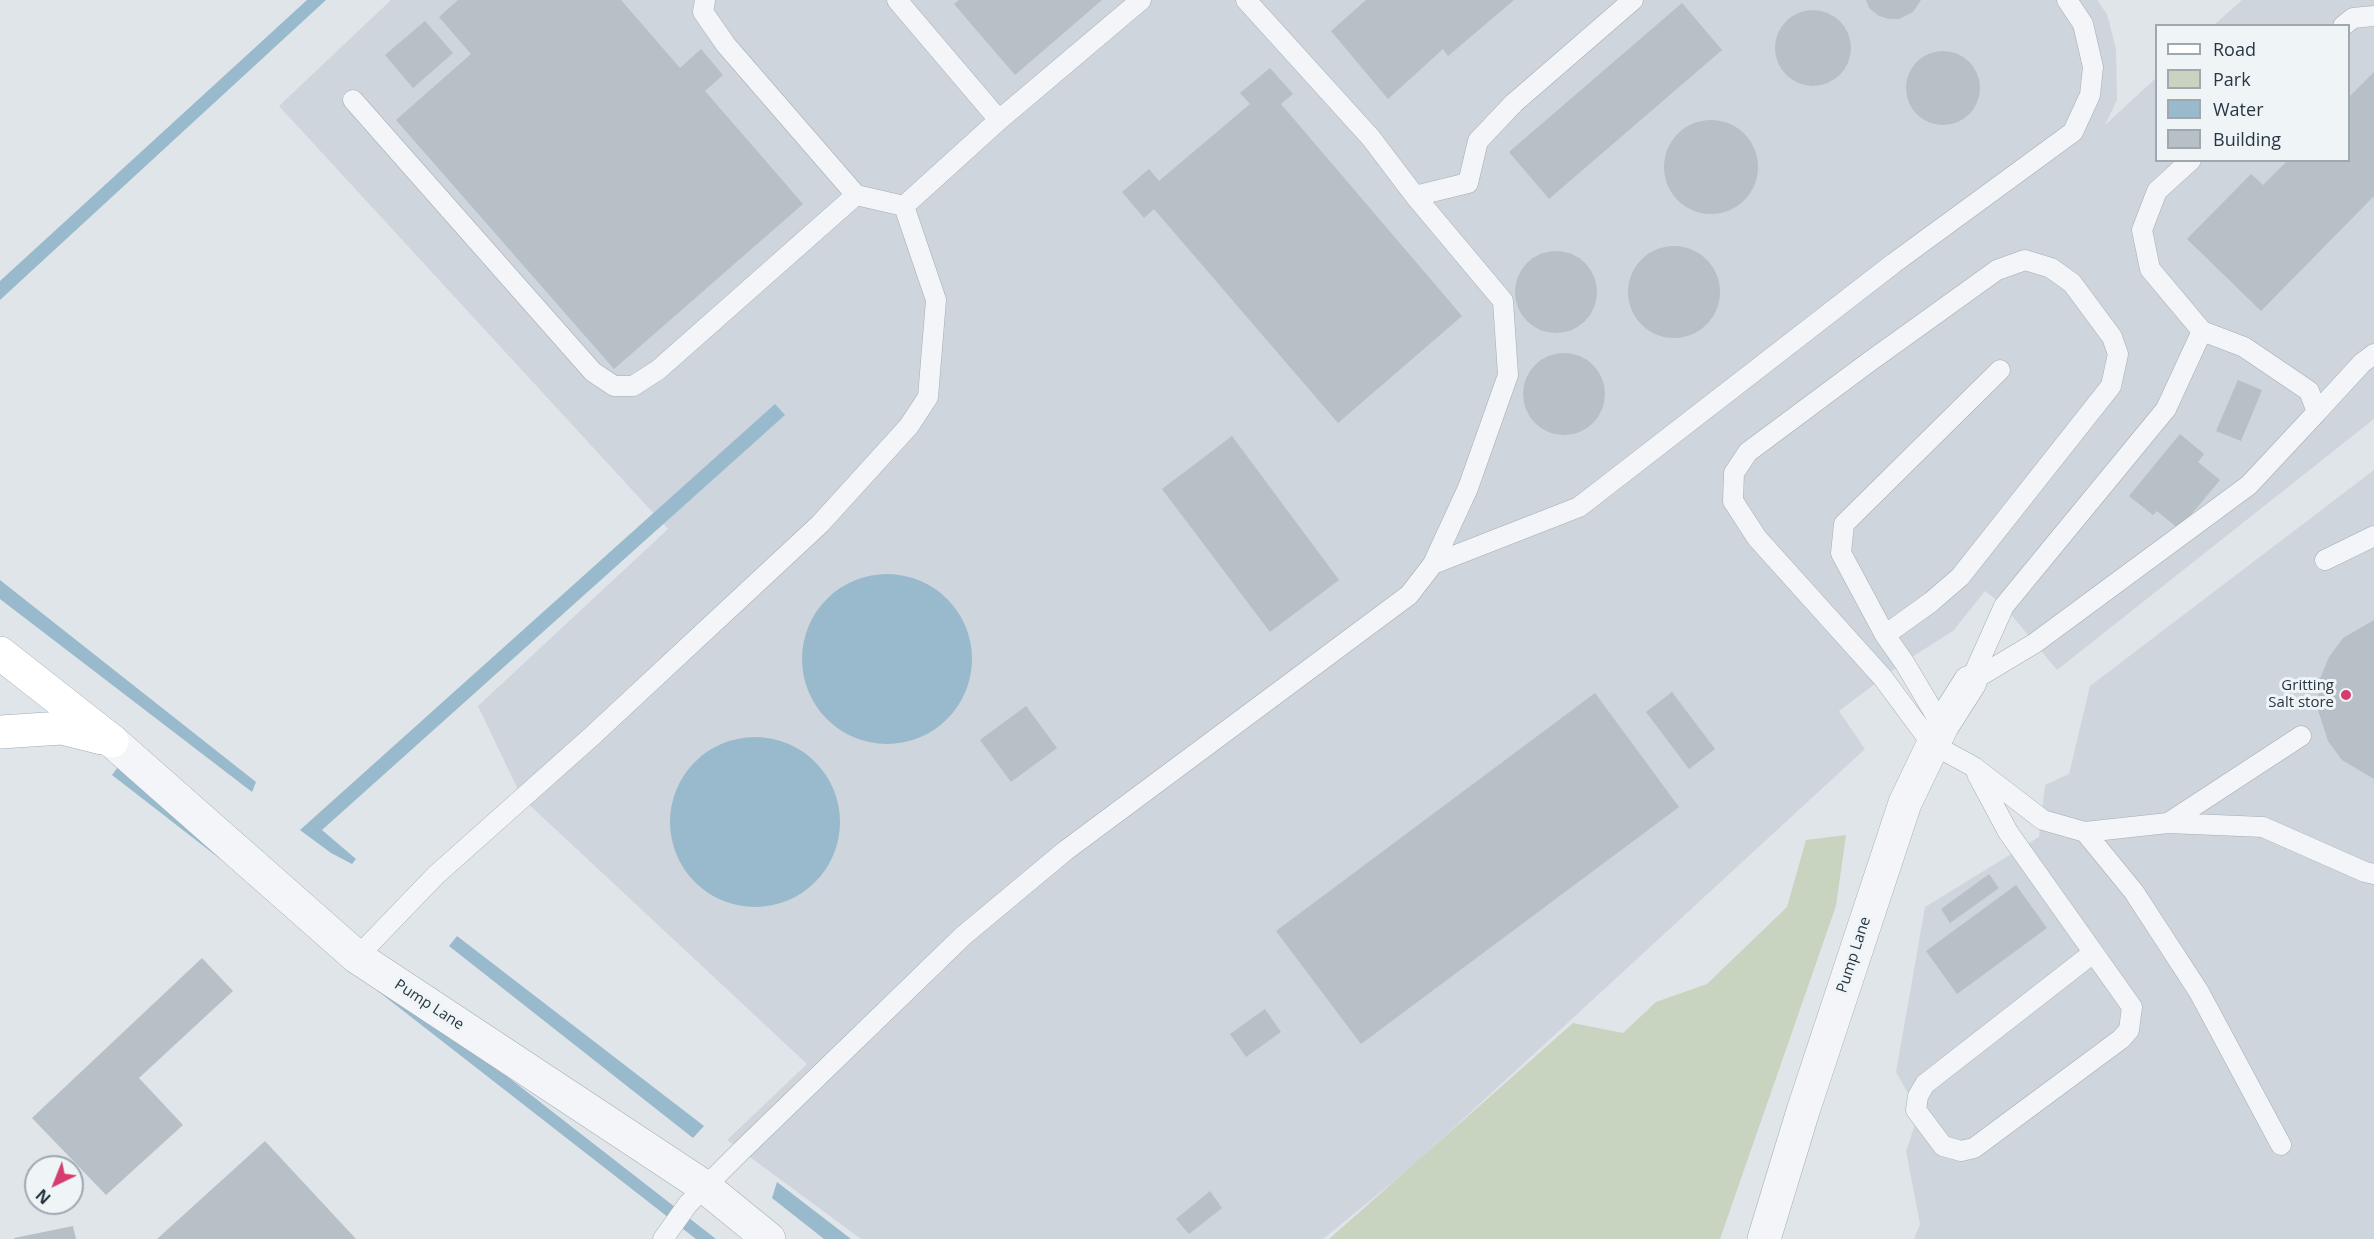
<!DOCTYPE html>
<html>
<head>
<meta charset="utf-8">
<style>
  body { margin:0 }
  #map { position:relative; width:2374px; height:1239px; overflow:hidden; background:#e0e5ea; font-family:"Open Sans",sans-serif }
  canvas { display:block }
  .legend { position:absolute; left:2155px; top:24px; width:195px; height:138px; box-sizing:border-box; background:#eff4f7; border:2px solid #9fa8af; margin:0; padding:8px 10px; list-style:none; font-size:18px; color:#273642 }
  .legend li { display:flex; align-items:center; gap:12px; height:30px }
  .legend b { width:30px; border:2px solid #9fa8af }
  .north { position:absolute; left:24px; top:1155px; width:60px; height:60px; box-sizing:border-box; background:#eff4f7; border:2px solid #9fa8af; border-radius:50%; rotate:223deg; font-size:16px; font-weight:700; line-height:24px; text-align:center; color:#273642 }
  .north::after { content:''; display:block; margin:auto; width:21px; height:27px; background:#d63d6f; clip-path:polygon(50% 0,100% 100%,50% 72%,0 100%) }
</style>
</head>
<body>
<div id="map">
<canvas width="2374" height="1239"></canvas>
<ul class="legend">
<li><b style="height:8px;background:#fff"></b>Road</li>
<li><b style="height:16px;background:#c9d4c0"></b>Park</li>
<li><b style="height:16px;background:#98bacc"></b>Water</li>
<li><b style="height:16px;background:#b7c0c7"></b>Building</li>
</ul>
<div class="north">N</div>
</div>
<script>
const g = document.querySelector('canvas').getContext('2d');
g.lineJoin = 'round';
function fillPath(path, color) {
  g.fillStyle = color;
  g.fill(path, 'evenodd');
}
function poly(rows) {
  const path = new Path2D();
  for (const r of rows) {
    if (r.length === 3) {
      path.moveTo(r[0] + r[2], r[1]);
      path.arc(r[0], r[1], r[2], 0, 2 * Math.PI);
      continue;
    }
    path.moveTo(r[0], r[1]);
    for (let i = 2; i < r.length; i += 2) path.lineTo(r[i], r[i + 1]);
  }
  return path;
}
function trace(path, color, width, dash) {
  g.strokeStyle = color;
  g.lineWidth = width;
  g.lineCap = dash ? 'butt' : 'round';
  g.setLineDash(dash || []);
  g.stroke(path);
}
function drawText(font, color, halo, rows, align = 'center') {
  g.font = font + ' "Open Sans",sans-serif';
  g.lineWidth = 6;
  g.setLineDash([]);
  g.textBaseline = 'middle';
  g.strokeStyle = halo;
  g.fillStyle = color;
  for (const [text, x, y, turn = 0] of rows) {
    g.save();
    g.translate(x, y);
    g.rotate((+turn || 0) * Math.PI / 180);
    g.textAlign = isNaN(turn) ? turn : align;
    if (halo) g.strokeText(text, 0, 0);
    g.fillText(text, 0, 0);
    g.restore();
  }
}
fillPath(poly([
  [391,0,2097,0,2107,14,2116,49,2117,100,2105,125,2156,78,2156,160,2348,160,2348,26,2214,25,2242,0,2374,0,2374,419,2057,670,2004,606,1985,591,1953,631,1904,662,1839,711,1865,749,1410,1168,1323,1239,861,1239,727,1140,807,1064,522,798,478,706,668,529,279,106],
  [2374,470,2374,1239,1914,1239,1920,1224,1906,1151,1919,1113,1896,1072,1925,907,2039,837,2045,785,2069,774,2090,686]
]), '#ced5dc');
fillPath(poly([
  [1846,835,1836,906,1720,1239,1329,1239,1573,1023,1623,1033,1656,1002,1707,984,1787,907,1806,840]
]), '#c9d4c0');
fillPath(poly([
  [307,0,326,0,0,300,0,281],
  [775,404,785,415,322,830,356,859,352,864,331,853,300,830],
  [887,659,85],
  [0,580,256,782,252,792,0,599],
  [755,822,85],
  [118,767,313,931,112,775],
  [457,936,704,1126,693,1138,449,946],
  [346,951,716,1239,696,1239,338,960],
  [777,1182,851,1239,824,1239,772,1198]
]), '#98bacc');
fillPath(poly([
  [458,0,621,0,680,68,701,49,723,75,705,91,803,204,614,369,396,120,471,54,439,17],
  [959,0,1102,0,1015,75,954,4],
  [1366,0,1514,0,1448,56,1443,49,1388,99,1331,31],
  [1866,0,1921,0,1913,12,1899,19,1889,19,1879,16,1869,8],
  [1682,3,1722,50,1549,199,1509,152],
  [1813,48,38],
  [425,21,453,53,413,88,385,55],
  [1943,88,37],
  [1270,68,1293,94,1281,104,1462,316,1338,423,1154,209,1144,218,1122,192,1149,169,1159,181,1250,104,1240,93],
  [2374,72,2374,196,2261,311,2187,239,2251,174,2263,185,2288,160,2348,160,2348,98],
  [1711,167,47],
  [1674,292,46],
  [1556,292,41],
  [1564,394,41],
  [2238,380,2262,390,2241,441,2216,431],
  [2180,434,2204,454,2198,462,2220,480,2179,529,2157,511,2153,515,2129,496],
  [1232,436,1339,580,1270,632,1162,489],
  [2374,620,2374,779,2342,760,2328,741,2318,710,2319,681,2329,657,2343,638],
  [1672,692,1715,749,1689,769,1646,712],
  [1595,693,1679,807,1361,1044,1276,931],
  [1026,706,1057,748,1011,782,980,740],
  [1989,874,1999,888,1950,923,1941,909],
  [2016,885,2047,928,1957,994,1926,951],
  [202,958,233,991,139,1078,183,1125,106,1195,32,1118],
  [1265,1009,1281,1032,1246,1057,1230,1034],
  [265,1141,356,1239,157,1239],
  [1210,1191,1222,1208,1189,1234,1176,1219],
  [73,1226,76,1239,14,1239,14,1238]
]), '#b7c0c7');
const lane = poly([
  [705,0,703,12,726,45,856,195,904,206],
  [897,0,999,120],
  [1246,0,1371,138,1415,196],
  [2343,26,2353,18,2374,16],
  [353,100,593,372,614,386,633,386,658,370,856,195],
  [2191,160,2157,191,2142,230,2150,269,2202,331],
  [2202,331,2244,347,2309,391,2317,412,2249,485,2035,643,1970,682,2004,606,2166,409,2202,331],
  [2317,412,2362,363,2374,354],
  [2325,560,2374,536],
  [1433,564,1579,507,1894,263,2073,132,2090,95,2093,67,2083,24,2067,0],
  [1885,635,1931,602,1960,577,2111,386,2118,354,2112,337,2072,283,2051,268,2025,260,1997,270,1869,362,1748,452,1734,473,1733,501,1757,538,1883,678,1932,744,1974,767,2043,820,2085,832,2168,823,2263,827,2365,872,2374,874],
  [1942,726,1904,662,1885,635,1841,553,1844,524,2000,370],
  [1977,774,2008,832,2132,1007,2129,1030,2121,1039,1974,1148,1961,1151,1943,1146,1916,1110,1918,1096,1925,1084,2093,953],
  [2168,823,2301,736],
  [2085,832,2134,892,2199,992,2281,1145],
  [357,957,436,875,591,737,820,524,909,426,928,397,936,300,904,206,999,120,1141,0],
  [663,1239,688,1204,740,1152,963,936,1065,851,1409,595,1433,564,1468,488,1508,375,1503,301,1415,196,1468,183,1478,141,1514,103,1633,0]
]);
const street = poly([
  [112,741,357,957,705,1187,769,1239],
  [1764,1239,1803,1111,1905,803,1942,726,1970,682]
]);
const primary = poly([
  [0,653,112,741],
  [0,732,62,728,102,738]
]);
trace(lane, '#a5adb4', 21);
trace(street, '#a5adb4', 34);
trace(primary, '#9eacb6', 34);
trace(lane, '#f3f5f8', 20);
trace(street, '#f3f5f8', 33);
trace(primary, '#fff', 33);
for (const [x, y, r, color] of [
  [2346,695,6,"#d63d6f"]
]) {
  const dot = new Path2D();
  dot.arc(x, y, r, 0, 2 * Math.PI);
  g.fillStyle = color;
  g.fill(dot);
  trace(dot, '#eff4f7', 2);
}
drawText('15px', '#273642', '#eff4f7', [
  ["Gritting",2334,686],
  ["Salt store",2334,703]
], 'right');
drawText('15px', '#273642', '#eff4f7', [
  ["Pump Lane",1854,955,-72],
  ["Pump Lane",429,1005,33]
]);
</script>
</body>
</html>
